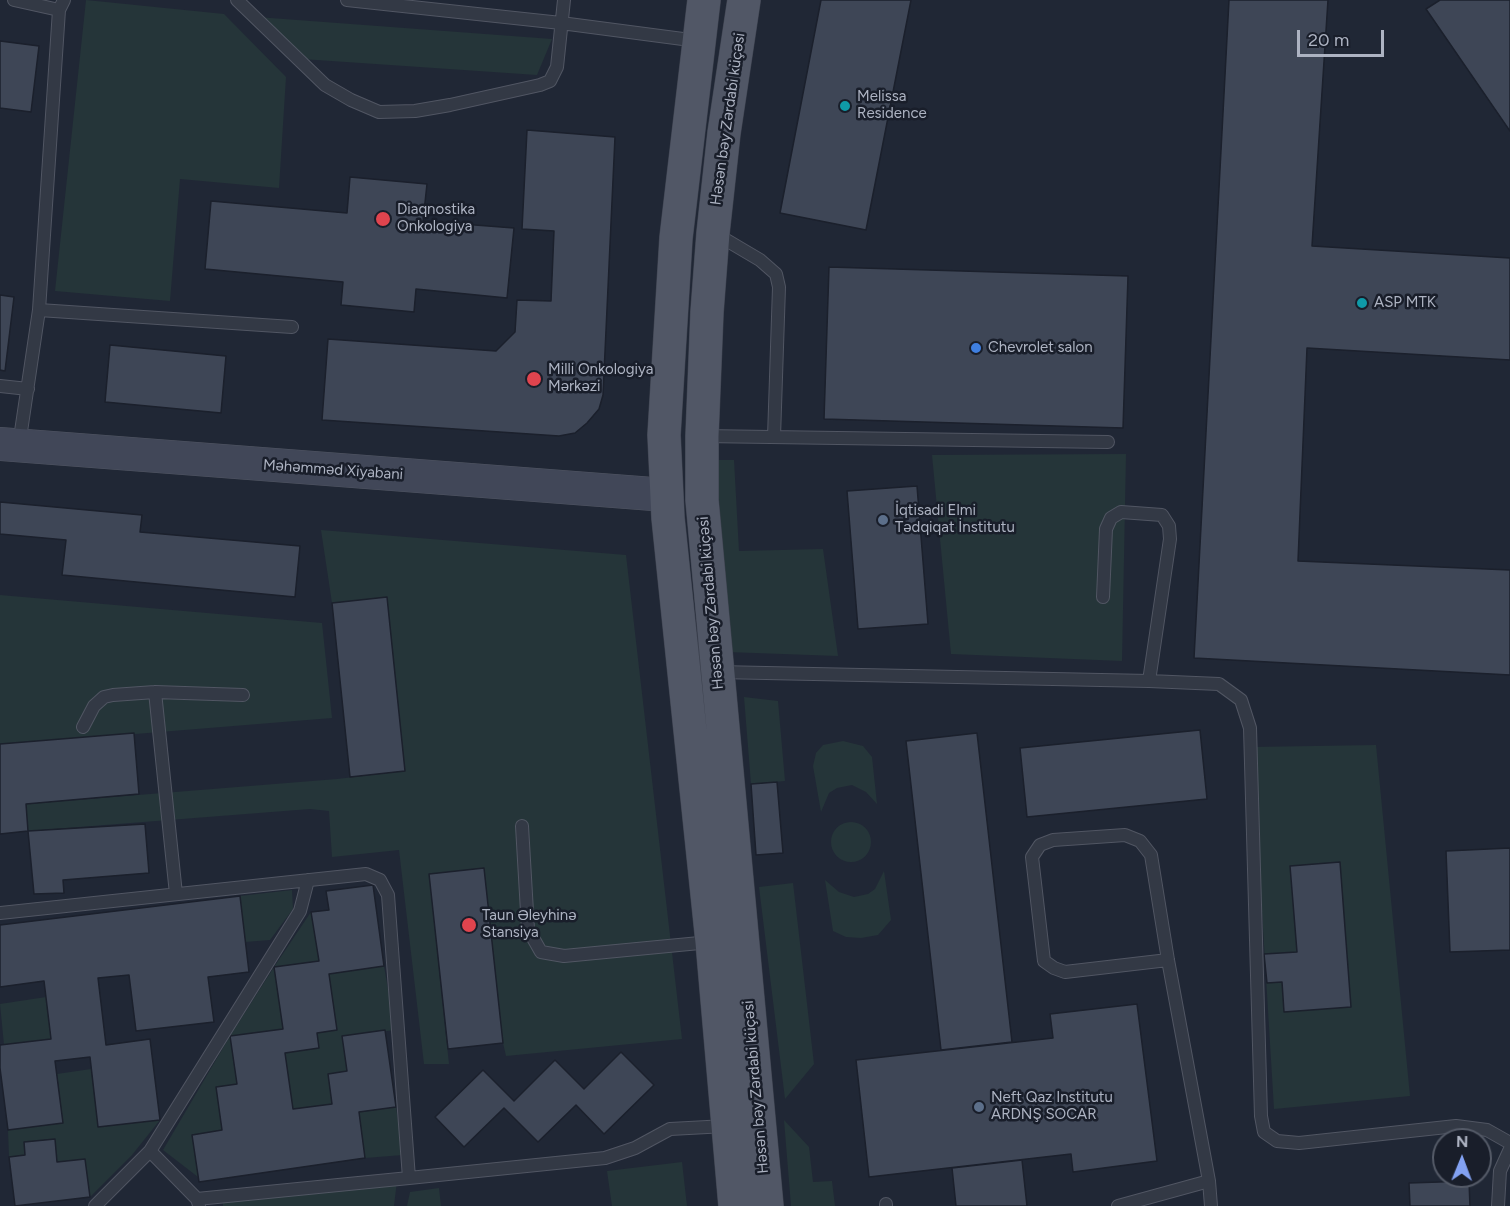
<!DOCTYPE html>
<html>
<head>
<meta charset="utf-8">
<style>
  body { margin:0 }
  #map { position:relative; width:1510px; height:1206px; overflow:hidden; background:#202735; font-family:Figtree,sans-serif }
  canvas { display:block }
  .north { position:absolute; left:1432px; top:1128px; width:60px; height:60px; box-sizing:border-box; background:#191e2a; border:2px solid #545a67; border-radius:50%; rotate:1deg; font-size:16px; font-weight:700; line-height:24px; text-align:center; color:#adb3c2 }
  .north::after { content:''; display:block; margin:auto; width:21px; height:27px; background:#82a1f2; clip-path:polygon(50% 0,100% 100%,50% 72%,0 100%) }
  .scale { position:absolute; left:1297px; top:30px; width:87px; height:27px; box-sizing:border-box; border:3px solid #adb3c2; border-top:0; padding-left:8px; font-size:18px; line-height:21px; white-space:nowrap; color:#adb3c2; -webkit-text-stroke:4px #191e2a; paint-order:stroke }
</style>
</head>
<body>
<div id="map">
<canvas width="1510" height="1206"></canvas>
<div class="north">N</div>
<div class="scale">20 m</div>
</div>
<script>
const g = document.querySelector('canvas').getContext('2d');
g.lineJoin = 'round';
function fillPath(path, color) {
  g.fillStyle = color;
  g.fill(path, 'evenodd');
}
function poly(rows) {
  const path = new Path2D();
  for (const r of rows) {
    if (r.length === 3) {
      path.moveTo(r[0] + r[2], r[1]);
      path.arc(r[0], r[1], r[2], 0, 2 * Math.PI);
      continue;
    }
    path.moveTo(r[0], r[1]);
    for (let i = 2; i < r.length; i += 2) path.lineTo(r[i], r[i + 1]);
  }
  return path;
}
function trace(path, color, width, dash) {
  g.strokeStyle = color;
  g.lineWidth = width;
  g.lineCap = dash ? 'butt' : 'round';
  g.setLineDash(dash || []);
  g.stroke(path);
}
function drawText(font, color, halo, rows, align = 'center') {
  g.font = font + ' Figtree,sans-serif';
  g.lineWidth = 5;
  g.setLineDash([]);
  g.textBaseline = 'middle';
  g.strokeStyle = halo;
  g.fillStyle = color;
  for (const [text, x, y, turn = 0] of rows) {
    g.save();
    g.translate(x, y);
    g.rotate((+turn || 0) * Math.PI / 180);
    g.textAlign = isNaN(turn) ? turn : align;
    if (halo) g.strokeText(text, 0, 0);
    g.fillText(text, 0, 0);
    g.restore();
  }
}
fillPath(poly([
  [86,0,224,14,286,77,279,188,180,179,170,301,55,291],
  [257,17,552,39,537,75,302,59],
  [1126,454,1122,661,951,654,932,455],
  [717,460,734,460,739,551,823,549,838,656,727,652],
  [321,530,626,555,682,1039,506,1056,503,1043,484,868,429,874,449,1064,424,1064,399,850,332,857,329,811,310,809,28,831,26,804,337,779,405,771,387,597,332,603],
  [0,595,322,623,332,718,0,745],
  [744,697,778,701,785,781,751,784],
  [843,741,863,746,872,757,877,804,866,792,852,785,837,788,829,793,821,812,813,766,816,753,823,745],
  [1376,745,1410,1096,1274,1109,1252,747],
  [851,842,20],
  [884,871,891,920,878,935,861,938,846,937,833,931,825,880,839,892,854,897,868,894,875,889],
  [793,883,814,1064,785,1099,759,887],
  [292,890,293,909,270,940,245,942,240,896],
  [311,912,319,961,274,967,283,1029,230,1037,237,1084,216,1087,222,1130,192,1135,198,1177,163,1150,230,1036,274,967],
  [384,966,395,1030,342,1037,347,1071,328,1074,332,1104,293,1109,285,1053,318,1048,317,1033,337,1030,329,974],
  [46,997,51,1039,4,1045,0,1004],
  [91,1069,98,1127,160,1120,132,1155,90,1197,85,1159,57,1162,54,1139,24,1142,25,1155,9,1157,8,1130,63,1123,57,1074],
  [396,1107,403,1155,365,1158,359,1112],
  [784,1120,809,1147,813,1182,832,1181,835,1206,791,1206],
  [682,1162,687,1206,612,1206,607,1171],
  [397,1181,394,1206,223,1206,223,1203],
  [439,1188,441,1206,407,1206,410,1192]
]), '#253539');
const building = poly([
  [821,0,911,0,866,230,780,213,821,0],
  [1229,0,1328,0,1312,246,1510,258,1510,360,1307,348,1298,561,1510,570,1510,675,1194,658,1229,0],
  [1440,0,1510,0,1510,131,1426,9,1440,0],
  [0,41,39,46,31,112,0,108,0,41],
  [527,130,615,137,603,395,599,409,587,423,575,433,559,436,322,420,328,339,496,351,515,332,517,300,551,301,554,231,522,229,527,130],
  [350,177,427,184,423,221,514,228,507,298,416,289,414,312,341,305,343,282,205,269,211,201,347,213,350,177],
  [829,267,1128,276,1123,428,824,419,829,267],
  [0,295,14,297,5,371,0,370,0,295],
  [110,345,226,356,221,413,105,402,110,345],
  [917,486,928,624,858,629,847,491,917,486],
  [0,502,142,515,140,532,300,546,295,597,62,575,66,540,0,534,0,502],
  [387,597,405,771,350,777,332,603,387,597],
  [1200,730,1207,799,1027,817,1020,748,1200,730],
  [134,733,139,794,26,804,28,831,0,834,0,744,134,733],
  [977,733,1012,1042,941,1050,906,741,977,733],
  [777,782,783,853,756,855,751,784,777,782],
  [145,824,149,873,63,880,64,893,34,894,28,831,145,824],
  [1510,848,1510,950,1450,952,1446,851,1510,848],
  [1340,862,1351,1007,1284,1012,1282,982,1267,983,1264,954,1297,952,1290,866,1340,862],
  [484,868,503,1043,448,1049,429,874,484,868],
  [373,885,384,966,329,974,337,1030,317,1033,319,1048,285,1053,293,1109,332,1104,328,1074,347,1071,342,1036,385,1030,396,1107,359,1112,365,1158,199,1182,192,1135,222,1130,216,1087,237,1084,230,1036,283,1029,274,967,319,961,311,912,329,910,326,891,373,885],
  [240,896,249,972,208,977,214,1022,136,1031,129,975,98,978,106,1045,150,1039,160,1120,98,1127,90,1057,55,1061,63,1123,8,1130,0,1068,0,1045,51,1039,44,981,0,987,0,925,240,896],
  [1137,1004,1157,1161,1073,1172,1071,1154,869,1177,856,1060,1053,1038,1050,1014,1137,1004],
  [621,1052,654,1085,604,1134,576,1105,538,1142,504,1108,464,1147,435,1117,483,1070,514,1101,555,1060,584,1089,621,1052],
  [55,1139,57,1162,85,1159,90,1197,15,1206,9,1157,25,1155,24,1142,55,1139],
  [1022,1160,1027,1206,956,1206,952,1168,1022,1160],
  [1469,1181,1470,1206,1410,1206,1409,1183,1469,1181]
]);
fillPath(building, '#3e4656');
trace(building, '#1b202c', 1.5);
const lane = poly([
  [14,0,59,10],
  [237,0,325,85,351,100,379,112,415,111,450,105,540,85,550,81,557,67,564,0],
  [347,0,561,23,698,41],
  [716,234,760,260,776,274,779,287,774,437],
  [39,310,292,327],
  [0,386,28,389],
  [703,436,1108,442],
  [19,445,39,310,59,10,64,0],
  [1103,597,1106,529,1111,518,1121,512,1162,515,1169,526,1170,539,1149,681],
  [718,672,1149,681,1219,684,1241,700,1250,728,1261,1116,1264,1132,1277,1141,1299,1143,1456,1126,1487,1130,1510,1143],
  [155,692,176,894],
  [83,727,94,706,104,697,113,695,155,692,243,695],
  [522,826,528,929,541,952,564,956,710,942],
  [0,913,366,874,380,880,388,895,409,1178,605,1158,635,1148,670,1129,726,1126],
  [1168,960,1065,972,1054,968,1044,961,1032,857,1040,845,1053,840,1125,835,1140,841,1151,855,1168,960,1209,1181,1211,1206],
  [150,1151,197,1199,199,1205],
  [197,1199,409,1178],
  [886,1204,886,1206],
  [95,1206,150,1151,300,911,308,880],
  [1118,1206,1209,1181],
  [1498,1206,1500,1171,1510,1149]
]);
const secondary = poly([
  [0,444,666,495]
]);
const primary = poly([
  [704,0,676,238,664,435,668,518,712,942,735,1206],
  [744,0,724,133,713,233,707,312,702,436,702,500,767,1206]
]);
trace(lane, '#515663', 14);
trace(secondary, '#515663', 34);
trace(primary, '#3d424f', 34);
trace(lane, '#333945', 12);
trace(secondary, '#414758', 33);
trace(primary, '#515766', 33);
for (const [x, y, r, color] of [
  [845,106,6,"#0f9aa8"],
  [383,219,8,"#e0444e"],
  [1362,303,6,"#0f9aa8"],
  [976,348,6,"#3f7fe0"],
  [534,379,8,"#e0444e"],
  [883,520,6,"#5c6f8a"],
  [469,925,8,"#e0444e"],
  [979,1107,6,"#5c6f8a"]
]) {
  const dot = new Path2D();
  dot.arc(x, y, r, 0, 2 * Math.PI);
  g.fillStyle = color;
  g.fill(dot);
  trace(dot, '#191e2a', 2);
}
drawText('15px', '#adb3c2', '#191e2a', [
  ["Melissa",857,97],
  ["Residence",857,114],
  ["Diaqnostika",397,210],
  ["Onkologiya",397,227],
  ["ASP MTK",1374,303],
  ["Chevrolet salon",988,348],
  ["Milli Onkologiya",548,370],
  ["Mərkəzi",548,387],
  ["İqtisadi Elmi",895,511],
  ["Tədqiqat İnstitutu",895,528],
  ["Taun Əleyhinə",482,916],
  ["Stansiya",482,933],
  ["Neft Qaz Institutu",991,1098],
  ["ARDNŞ SOCAR",991,1115]
], 'left');
drawText('15px', '#adb3c2', '#191e2a', [
  ["Həsən bəy Zərdabi küçəsi",728,119,-82],
  ["Məhəmməd Xiyabani",333,470,4],
  ["Həsən bəy Zərdabi küçəsi",711,603,-95],
  ["Həsən bəy Zərdabi küçəsi",756,1087,-95]
]);
</script>
</body>
</html>
